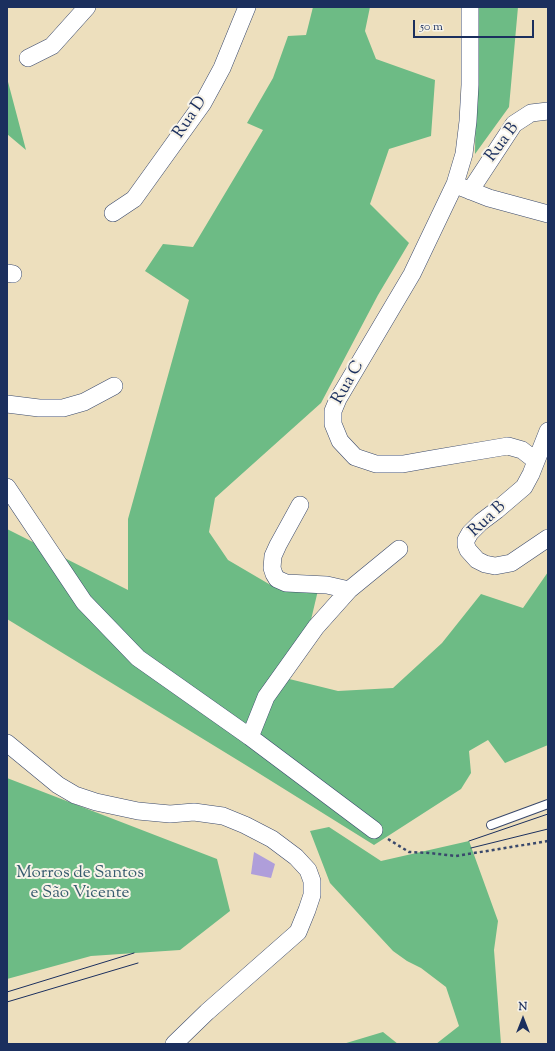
<!DOCTYPE html>
<html>
<head>
<meta charset="utf-8">
<style>
  body { margin:0 }
  #map { position:relative; width:555px; height:1051px; overflow:hidden; background:#eddfbd; font-family:"Sorts Mill Goudy",serif }
  canvas { display:block }
  .frame { position:absolute; inset:0; border:8px solid #1b2f5e; pointer-events:none }
  .north { position:absolute; left:503px; top:999px; width:40px; height:40px; -webkit-text-stroke:3px #f7f3e8; paint-order:stroke; rotate:0deg; font-size:11px; font-weight:700; line-height:16px; text-align:center; color:#1b2f5e }
  .north::after { content:''; display:block; margin:auto; width:14px; height:18px; background:#1b2f5e; clip-path:polygon(50% 0,100% 100%,50% 72%,0 100%) }
  .scale { position:absolute; left:413px; top:20px; width:121px; height:18px; box-sizing:border-box; border:2px solid #1b2f5e; border-top:0; padding-left:5px; font-size:12px; line-height:14px; white-space:nowrap; color:#1b2f5e; -webkit-text-stroke:3px #f7f3e8; paint-order:stroke }
</style>
</head>
<body>
<div id="map">
<canvas width="555" height="1051"></canvas>
<div class="frame"></div>
<div class="north">N</div>
<div class="scale">50 m</div>
</div>
<script>
const g = document.querySelector('canvas').getContext('2d');
g.lineJoin = 'round';
function fillPath(path, color) {
  g.fillStyle = color;
  g.fill(path, 'evenodd');
}
function poly(rows) {
  const path = new Path2D();
  for (const r of rows) {
    path.moveTo(r[0], r[1]);
    for (let i = 2; i < r.length; i += 2) path.lineTo(r[i], r[i + 1]);
  }
  return path;
}
function trace(path, color, width, dash) {
  g.strokeStyle = color;
  g.lineWidth = width;
  g.lineCap = dash ? 'butt' : 'round';
  g.setLineDash(dash || []);
  g.stroke(path);
}
function drawText(font, color, halo, rows, align = 'center') {
  g.font = font + ' "Sorts Mill Goudy",serif';
  g.lineWidth = 4;
  g.setLineDash([]);
  g.textBaseline = 'middle';
  g.strokeStyle = halo;
  g.fillStyle = color;
  for (const [text, x, y, turn = 0] of rows) {
    g.save();
    g.translate(x, y);
    g.rotate((+turn || 0) * Math.PI / 180);
    g.textAlign = isNaN(turn) ? turn : align;
    if (halo) g.strokeText(text, 0, 0);
    g.fillText(text, 0, 0);
    g.restore();
  }
}
fillPath(poly([
  [313,7,370,7,365,31,376,59,435,80,431,136,389,149,370,204,409,243,378,295,321,403,215,498,209,532,228,560,274,587,319,586,310,624,273,675,338,691,393,688,442,643,481,594,523,608,548,572,548,745,505,763,488,740,469,751,471,773,461,789,374,845,244,764,7,619,7,529,128,590,128,519,189,300,145,271,163,244,193,247,263,130,247,123,273,78,288,36,306,35],
  [477,7,518,7,509,107,475,154],
  [7,62,7,78,26,150,7,134],
  [7,778,217,859,230,911,180,950,91,956,7,979],
  [329,827,381,861,469,841,498,921,494,950,501,1044,436,1044,459,1026,446,987,421,968,407,961,393,951,330,883,310,831],
  [383,1032,398,1044,343,1044]
]), '#6dbb85');
fillPath(poly([
  [254,852,275,864,271,878,251,874]
]), '#af9eda');
const service = poly([
  [491,825,548,804]
]);
const minor = poly([
  [470,7,470,85,468,121,464,154,455,184,412,274,338,399,333,411,333,424,340,441,355,457,376,464,403,464,431,459,508,446,522,450,536,461],
  [28,58,52,46,87,7],
  [461,187,489,198,548,214],
  [470,191,514,124,531,113,548,111],
  [113,213,134,199,203,103,222,68,247,7],
  [7,273,13,274],
  [7,404,39,408,63,408,84,402,114,386],
  [548,431,531,474,524,487,497,510,481,522,470,533,466,540,466,545,468,550,477,560,485,564,495,566,511,563,548,538],
  [7,487,84,602,138,658,250,737,374,830],
  [300,505,278,545,273,556,272,568,274,574,277,579,286,583,327,585,349,590],
  [250,737,266,697,316,627,349,590,399,549],
  [7,743,58,785,75,795,96,802,138,811,170,814,194,812,223,816,245,825,272,839,296,857,308,870,312,881,312,895,307,910,298,932,207,1012,174,1044]
]);
trace(service, '#3a496c', 10);
trace(minor, '#3a496c', 18);
trace(poly([
  [388,839,409,852,429,853,456,856,548,841]
]), '#3a496c', 2.5, [3, 3]);
trace(service, '#fff', 8);
trace(minor, '#fff', 17);
trace(poly([
  [469,841,548,814],
  [471,848,548,829],
  [7,992,134,953],
  [7,1002,138,963]
]), '#1b2f5e', 1);
drawText('17px', '#1b2f5e', '#f7f3e8', [
  ["Rua D",191,118,-56],
  ["Rua B",503,143,-53],
  ["Rua C",349,383,-60],
  ["Rua B",488,520,-43]
]);
drawText('17px', '#365a6e', '#f7f3e8', [
  ["Morros de Santos",80,874],
  ["e São Vicente",80,894]
]);
</script>
</body>
</html>
